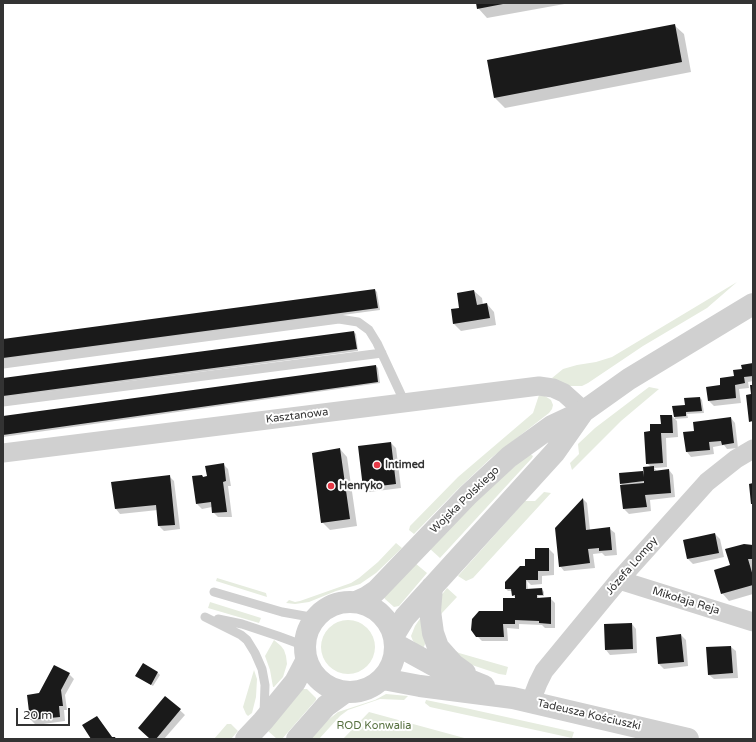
<!DOCTYPE html>
<html>
<head>
<meta charset="utf-8">
<style>
  body { margin:0 }
  #map { position:relative; width:756px; height:742px; overflow:hidden; background:#fff; font-family:"Varela Round",sans-serif }
  canvas { display:block }
  .frame { position:absolute; inset:0; border:4px solid #333; pointer-events:none }
  .scale { position:absolute; left:16px; top:708px; width:54px; height:18px; box-sizing:border-box; border:2px solid #333; border-top:0; padding-left:5px; font-size:12px; line-height:14px; white-space:nowrap; color:#333; -webkit-text-stroke:3px #fff; paint-order:stroke }
</style>
</head>
<body>
<div id="map">
<canvas width="756" height="742"></canvas>
<div class="frame"></div>
<div class="scale">20 m</div>
</div>
<script>
const g = document.querySelector('canvas').getContext('2d');
g.lineJoin = 'round';
function fillPath(path, color) {
  g.fillStyle = color;
  g.fill(path, 'evenodd');
}
function poly(rows) {
  const path = new Path2D();
  for (const r of rows) {
    if (r.length === 3) {
      path.moveTo(r[0] + r[2], r[1]);
      path.arc(r[0], r[1], r[2], 0, 2 * Math.PI);
      continue;
    }
    path.moveTo(r[0], r[1]);
    for (let i = 2; i < r.length; i += 2) path.lineTo(r[i], r[i + 1]);
  }
  return path;
}
function trace(path, color, width, dash) {
  g.strokeStyle = color;
  g.lineWidth = width;
  g.lineCap = dash ? 'butt' : 'round';
  g.setLineDash(dash || []);
  g.stroke(path);
}
function drawText(font, color, halo, rows, align = 'center') {
  g.font = font + ' "Varela Round",sans-serif';
  g.lineWidth = 4;
  g.setLineDash([]);
  g.textBaseline = 'middle';
  g.strokeStyle = halo;
  g.fillStyle = color;
  for (const [text, x, y, turn = 0] of rows) {
    g.save();
    g.translate(x, y);
    g.rotate((+turn || 0) * Math.PI / 180);
    g.textAlign = isNaN(turn) ? turn : align;
    if (halo) g.strokeText(text, 0, 0);
    g.fillText(text, 0, 0);
    g.restore();
  }
}
fillPath(poly([
  [737,282,707,308,643,346,588,383,582,386,568,386,552,378,563,369,577,365,596,362,612,357],
  [649,387,659,389,621,421,572,470,570,463,579,454,578,444,595,428],
  [539,395,545,396,551,400,553,405,552,409,549,413,491,458,457,490,414,534,409,530,410,526,458,477,533,413],
  [530,454,533,456,532,458,440,558,429,548,495,482],
  [544,492,551,493,473,578,466,581,458,576,525,501,535,501],
  [396,543,402,548,376,573,360,584,336,591,309,602,295,604,286,603,289,600,295,602,300,601,351,583,359,578,378,562],
  [415,563,427,573,399,606,394,607,385,599,384,597],
  [217,578,266,593,267,597,216,581],
  [447,588,457,597,442,613,440,616,440,597],
  [210,602,261,618,259,623,208,608],
  [421,617,427,639,423,649,413,641,411,636,415,626],
  [348,647,27],
  [274,640,281,646,284,650,286,656,287,664,283,677,274,687,273,687,270,670,265,656],
  [452,649,459,653,508,667,506,675,499,674,469,664],
  [254,670,257,679,256,697,252,713,248,716,246,714,243,707],
  [303,689,307,689,316,698,316,700,282,739,277,739,268,731],
  [386,694,408,696,404,700,380,699,348,710,340,716,319,739,309,739,323,724,338,712,375,700],
  [426,700,470,709,574,732,572,738,430,707,425,703],
  [369,712,468,739,343,739],
  [227,724,231,724,238,731,231,739,214,739]
]), '#e6ecdf');
fillPath(poly([
  [477,3,570,3,487,18,478,8],
  [674,25,684,34,691,72,505,108,495,98,488,60],
  [375,290,377,292,380,310,3,360,3,340],
  [474,291,482,298,483,305,487,304,494,312,496,325,461,331,454,324,461,309,458,293],
  [354,332,356,334,358,351,3,398,3,379],
  [753,364,753,381,748,382,749,388,739,389,741,403,714,406,709,401,721,386,743,370],
  [376,366,378,368,380,383,3,437,3,417],
  [700,398,702,400,704,413,687,414,688,418,675,419,677,421,678,437,666,438,667,467,654,468,657,471,669,470,673,475,675,497,650,500,651,511,629,514,624,509,621,486,623,486,621,484,642,472,644,475,652,468,647,463,651,432,672,416,675,419,674,407,686,406],
  [731,418,735,423,738,448,727,449,724,445,713,447,714,454,691,457,687,452,685,433,695,432],
  [391,443,396,448,401,488,369,492,364,487],
  [340,449,347,457,357,526,330,530,322,522],
  [223,464,228,469,231,486,228,486,232,517,218,517,213,512,212,507,202,509,197,504,202,476,204,478,208,477],
  [169,476,174,481,180,529,164,531,159,526,158,510,120,514,116,509,113,482],
  [583,499,587,503,590,530,610,529,615,533,617,555,605,556,602,553,593,554,595,568,564,571,560,566],
  [715,534,720,539,724,557,693,564,688,559,684,540],
  [753,546,753,594,729,601,722,593,731,566],
  [549,549,554,554,554,575,542,576,542,584,531,585,527,581,528,590,542,589,544,592,544,596,538,596,539,599,550,598,555,603,555,628,545,628,542,625,519,624,519,629,507,628,508,641,482,641,477,636,516,599,513,595,512,591,508,591,506,589,526,567,536,560],
  [632,624,636,629,637,653,610,655,606,650],
  [681,635,686,640,688,666,664,669,659,664],
  [731,647,736,651,738,678,714,679,709,675,707,648],
  [158,673,160,675,153,686,136,676],
  [69,674,74,679,65,695,67,710,64,710,65,721,36,725,31,720,40,694],
  [166,697,185,715,164,739,151,739],
  [97,717,113,738,116,739,92,739]
]), '#0003');
fillPath(poly([
  [476,3,503,3,503,4,477,9],
  [675,24,682,62,494,98,487,60],
  [375,289,378,308,3,358,3,339],
  [474,290,477,305,487,303,490,318,453,324,451,309,459,308,457,293],
  [354,331,357,349,3,396,3,378],
  [753,363,753,376,744,377,745,383,735,385,736,398,708,401,706,387,720,385,720,378,734,376,733,370,742,369,741,365],
  [376,365,378,382,3,435,3,416],
  [750,385,753,385,753,421,749,422,746,395,751,394],
  [700,397,702,411,686,412,686,416,674,417,672,406,685,405,684,398],
  [660,415,672,415,673,433,661,433,663,463,646,464,644,432,650,431,650,424,661,424],
  [731,417,734,443,722,445,721,441,709,442,710,450,686,452,683,432,694,431,693,422],
  [391,442,396,484,363,488,358,446],
  [340,448,350,519,321,523,312,453],
  [224,463,226,481,223,482,227,512,212,513,211,502,196,504,192,476,202,475,203,477,207,476,205,466],
  [654,466,654,471,669,469,671,493,645,495,647,507,623,509,620,485,644,483,644,481,620,484,619,473,643,471,644,477,643,467],
  [170,475,175,525,158,526,156,505,115,509,111,482],
  [753,483,753,504,751,504,749,484],
  [583,498,586,530,610,527,612,550,599,551,599,548,588,549,590,563,559,567,555,528],
  [715,533,719,553,687,559,683,540],
  [744,544,753,545,753,559,748,559,753,576,753,585,721,594,714,570,730,565,725,549],
  [535,548,549,548,549,571,538,571,538,580,526,580,526,589,542,588,543,595,537,595,537,598,551,597,551,624,539,623,539,621,515,620,515,624,503,624,504,637,476,637,471,630,472,619,479,611,503,611,503,598,515,598,515,595,512,596,511,589,505,589,505,582,520,566,525,566,525,559,535,559],
  [632,623,633,649,605,650,604,624],
  [681,634,684,662,658,664,656,637],
  [731,646,733,673,708,675,706,647],
  [143,663,158,672,151,685,135,676],
  [54,665,70,673,61,690,63,706,59,706,60,717,30,720,27,695,39,693],
  [165,696,181,709,156,739,150,739,138,728],
  [97,716,112,737,115,737,116,739,91,739,82,725]
]), '#1a1a1a');
trace(poly([
  [3,364,339,319,358,322,369,330,377,343,405,403],
  [3,402,382,353],
  [214,592,282,612,316,618],
  [205,617,241,635,247,640,255,653,262,669,265,685,264,714],
  [218,619,242,624,278,636,305,646]
]), '#d0d0d0', 9);
trace(poly([
  [3,453,539,386,553,388,564,393,584,411],
  [619,580,753,622],
  [531,701,538,683,544,671,619,580,707,482,736,459,753,449]
]), '#d0d0d0', 19);
trace(poly([
  [432,587,430,611,433,633,438,647,454,665,465,673],
  [350,647,45],
  [356,602,367,597,376,591,468,495,509,457,552,426,584,411,629,379,753,304],
  [394,635,405,617,555,452,583,412],
  [395,644,437,667,484,686],
  [383,679,420,686,513,698,688,739],
  [246,739,263,721,295,682,306,661],
  [297,739,326,706,344,693]
]), '#d0d0d0', 22);
for (const [x, y, r, color] of [
  [377,465,4,"#e63946"],
  [331,486,4,"#e63946"]
]) {
  const dot = new Path2D();
  dot.arc(x, y, r, 0, 2 * Math.PI);
  g.fillStyle = color;
  g.fill(dot);
  trace(dot, '#fff', 1.5);
}
drawText('11px', '#333', '#fff', [
  ["Kasztanowa",297,416,-7],
  ["Wojska Polskiego",465,500,-44],
  ["Józefa Lompy",632,566,-49],
  ["Mikołaja Reja",686,601,17],
  ["Tadeusza Kościuszki",589,715,13]
]);
drawText('bold 11px', '#333', '#fff', [
  ["Intimed",385,465],
  ["Henryko",339,486]
], 'left');
drawText('11px', '#56703f', '#fff', [
  ["ROD Konwalia",374,726]
]);
</script>
</body>
</html>
